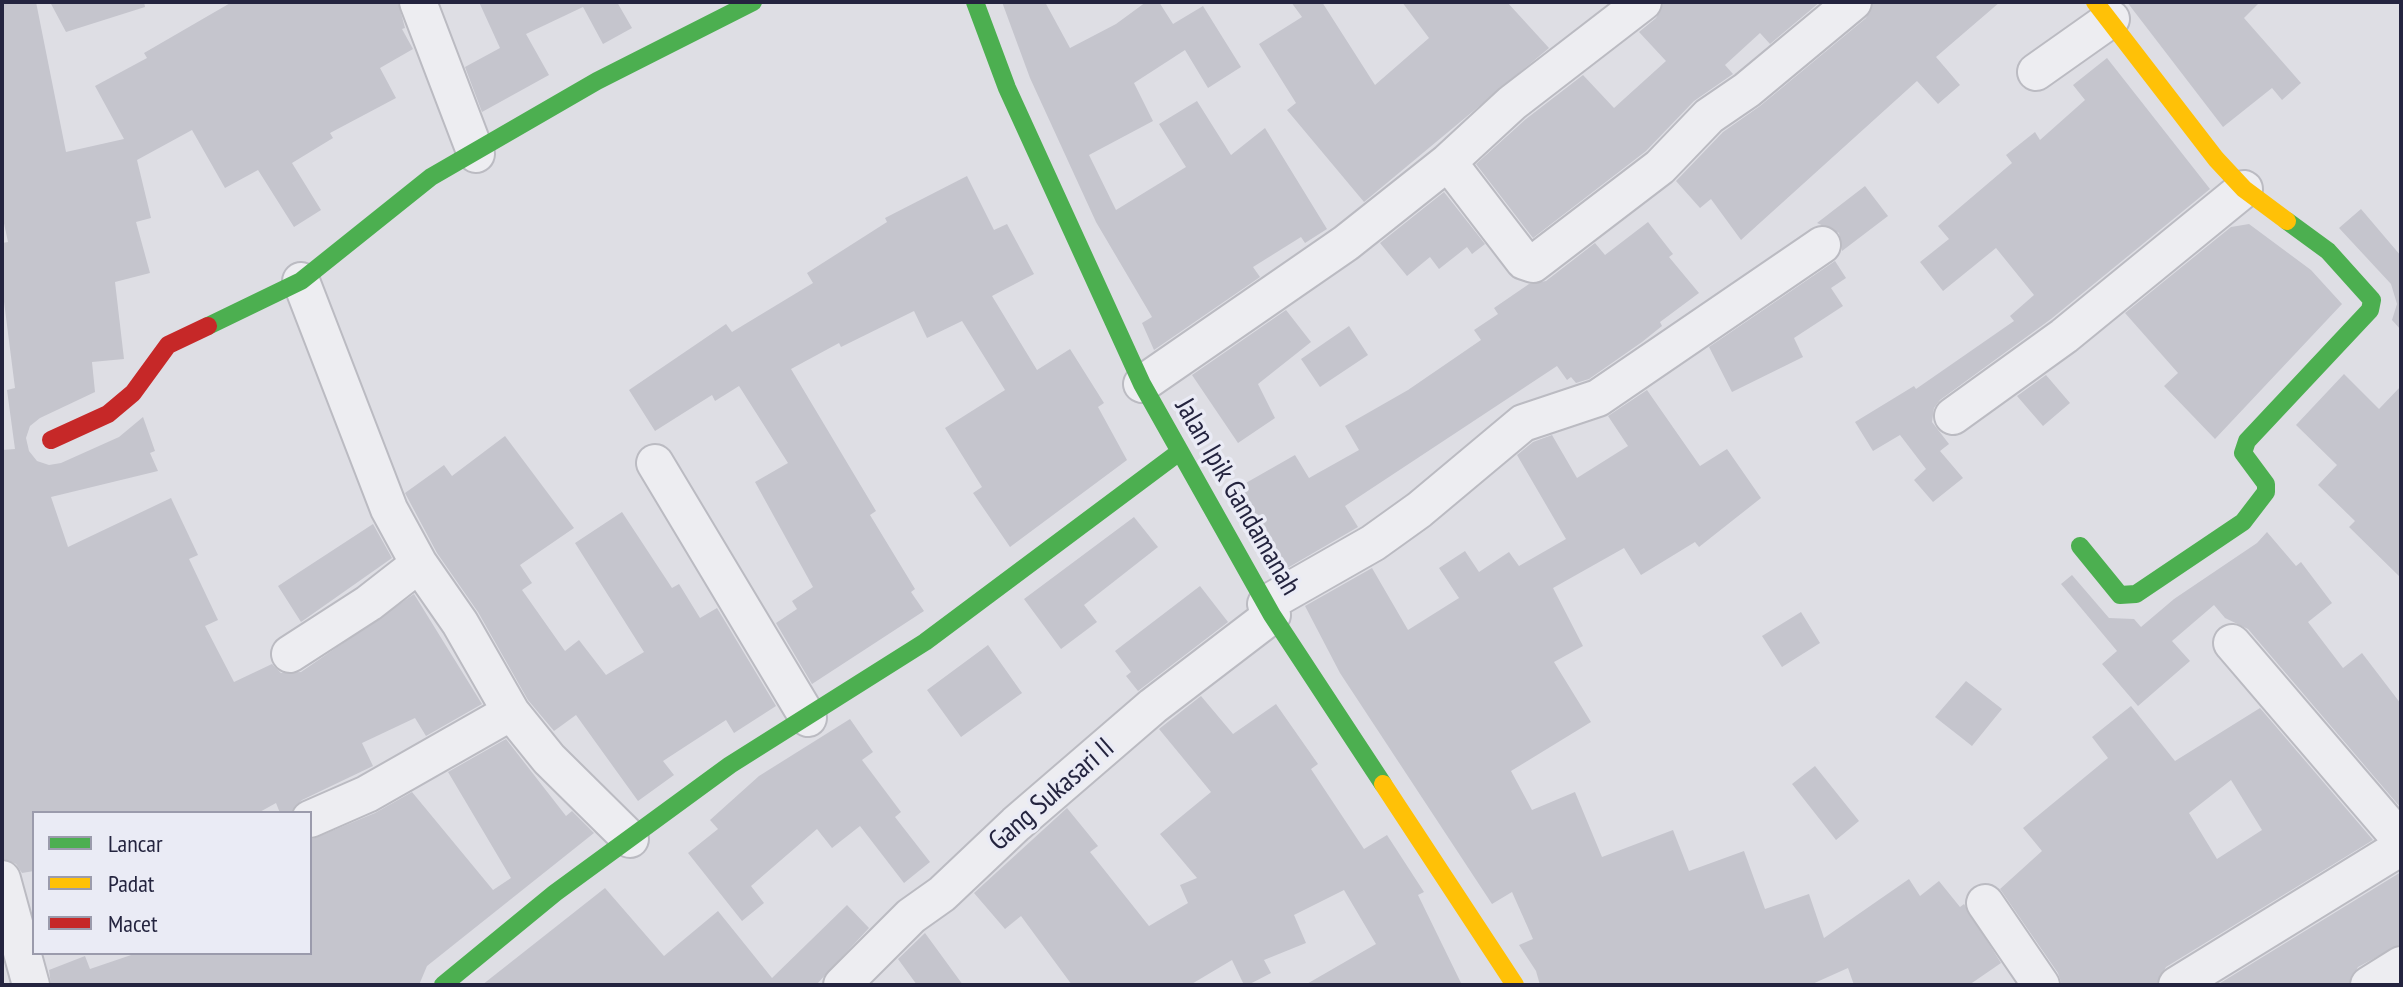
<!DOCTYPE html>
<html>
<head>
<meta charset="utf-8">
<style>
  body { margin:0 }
  #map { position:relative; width:2403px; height:987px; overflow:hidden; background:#dedee4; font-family:"PT Sans Narrow",sans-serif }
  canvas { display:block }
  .frame { position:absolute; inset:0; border:4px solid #24243f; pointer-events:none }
  .legend { position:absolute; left:32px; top:811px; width:280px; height:144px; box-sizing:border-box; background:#eaebf5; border:2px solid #9b9bac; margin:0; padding:10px 14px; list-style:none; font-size:24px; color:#24243f }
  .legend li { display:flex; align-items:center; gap:16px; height:40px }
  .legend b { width:40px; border:2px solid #9b9bac }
</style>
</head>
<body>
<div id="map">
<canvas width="2403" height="987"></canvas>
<div class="frame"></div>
<ul class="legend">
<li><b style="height:10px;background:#4caf50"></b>Lancar</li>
<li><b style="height:10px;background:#ffc107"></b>Padat</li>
<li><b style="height:10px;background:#c62828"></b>Macet</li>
</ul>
</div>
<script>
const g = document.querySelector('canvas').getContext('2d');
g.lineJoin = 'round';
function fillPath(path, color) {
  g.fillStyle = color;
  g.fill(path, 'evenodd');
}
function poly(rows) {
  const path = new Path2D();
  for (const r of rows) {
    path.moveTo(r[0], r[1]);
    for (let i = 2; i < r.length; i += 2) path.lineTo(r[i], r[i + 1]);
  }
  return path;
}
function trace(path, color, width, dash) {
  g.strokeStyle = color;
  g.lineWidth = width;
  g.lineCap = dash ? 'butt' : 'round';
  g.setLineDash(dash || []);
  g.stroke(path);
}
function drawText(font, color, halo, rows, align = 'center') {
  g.font = font + ' "PT Sans Narrow",sans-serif';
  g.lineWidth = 7;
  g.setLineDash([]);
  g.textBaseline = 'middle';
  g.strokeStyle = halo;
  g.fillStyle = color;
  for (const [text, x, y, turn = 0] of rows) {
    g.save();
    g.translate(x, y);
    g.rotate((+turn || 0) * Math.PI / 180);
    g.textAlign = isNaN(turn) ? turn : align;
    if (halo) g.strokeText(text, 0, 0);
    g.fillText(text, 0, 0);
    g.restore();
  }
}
fillPath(poly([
  [2,2,36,2,66,152,124,139,95,86,147,58,144,53,232,2,398,2,405,28,402,29,413,49,380,68,396,98,330,133,333,138,292,163,321,210,294,227,258,170,225,188,192,130,137,160,151,218,136,222,150,273,115,282,124,359,92,362,95,392,40,418,30,426,26,438,29,451,37,461,49,465,61,463,119,437,143,417,155,451,150,453,158,471,51,497,68,547,171,498,198,555,189,559,218,620,205,626,234,682,272,664,281,673,301,672,414,594,482,704,426,736,415,718,362,743,373,766,302,800,290,813,280,813,276,803,258,813,34,813,34,871,22,873,16,864,4,859,2,852,2,450,15,449,7,390,15,388,2,286,2,243,8,242,2,214],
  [50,2,144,2,145,7,66,32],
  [479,2,617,2,632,28,603,44,583,7,526,34,549,75,482,112,465,67,500,48],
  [1002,2,1045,2,1070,48,1116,24,1146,2,1159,2,1173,24,1203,6,1241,67,1208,88,1185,50,1134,83,1153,121,1089,155,1116,210,1186,167,1159,124,1197,101,1231,155,1265,128,1327,229,1305,243,1301,237,1253,267,1260,277,1154,350,1142,323,1152,317,1096,222,1030,78],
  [1291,2,1322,2,1375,85,1429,38,1402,2,1507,2,1549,48,1364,202,1287,110,1296,103,1259,44,1302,17],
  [1664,2,1820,2,1770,44,1760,33,1725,65,1733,74,1694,101,1646,151,1533,238,1476,164,1526,119,1583,75,1614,108,1666,61,1639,32,1656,18],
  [1873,2,2000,2,1936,57,1960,85,1938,104,1917,81,1741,240,1711,199,1700,208,1676,181,1723,132,1760,106,1866,18],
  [2127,2,2260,2,2244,18,2301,83,2282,100,2272,88,2223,127],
  [2107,58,2210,189,2051,319,1940,400,1934,408,1932,422,1949,444,1940,451,1963,478,1933,502,1914,480,1926,469,1900,435,1873,451,1855,422,1914,386,1916,389,2014,321,2010,316,2034,295,1996,248,1943,291,1920,262,1949,239,1938,226,2012,163,2006,155,2035,132,2040,140,2085,100,2073,85],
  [967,176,994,230,1007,224,1034,274,992,296,1037,370,1070,349,1104,403,1098,407,1127,460,1010,547,973,493,982,487,945,428,1005,390,962,321,927,338,914,311,841,347,839,343,791,369,876,511,870,515,915,589,911,592,924,611,812,684,776,623,797,609,792,601,813,587,755,482,788,463,739,386,715,401,712,395,655,431,629,390,726,324,732,332,813,283,807,273,887,222,885,218],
  [1865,186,1888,216,1842,251,1839,233,1817,223],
  [1444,192,1485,244,1472,254,1467,247,1439,269,1430,257,1407,276,1380,243],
  [2361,209,2401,256,2401,330,2392,320,2397,304,2391,284,2339,228],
  [1648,222,1673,254,1669,257,1699,293,1660,322,1662,326,1642,342,1589,379,1576,383,1571,377,1567,380,1557,366,1345,506,1358,527,1277,574,1230,492,1295,455,1309,478,1359,450,1345,426,1408,390,1481,340,1474,330,1498,314,1494,308,1529,284,1546,281,1595,243,1605,255],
  [2249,224,2311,270,2342,304,2215,439,2164,386,2178,373,2125,313,2231,227],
  [1835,261,1846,278,1831,288,1843,306,1794,338,1803,357,1732,392,1709,347],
  [1286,310,1311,342,1258,384,1275,418,1238,443,1192,375],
  [1349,326,1368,355,1320,387,1301,359],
  [2344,374,2379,409,2401,386,2401,578,2349,527,2355,521,2318,485,2337,465,2296,425],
  [2046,375,2070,403,2043,426,2017,396],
  [1647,390,1700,466,1727,449,1761,498,1699,547,1695,542,1641,575,1624,548,1553,588,1583,646,1554,662,1591,722,1511,771,1532,810,1575,792,1602,857,1673,830,1689,871,1744,851,1765,909,1809,894,1824,938,1909,879,1920,896,1939,881,1960,907,1964,904,2001,963,1969,985,1854,985,1848,968,1810,985,1540,985,1536,971,1519,945,1533,939,1512,892,1492,904,1340,673,1305,606,1372,568,1408,630,1459,598,1439,568,1465,551,1479,572,1509,552,1519,566,1566,539,1517,455,1533,442,1552,435,1577,478,1628,446,1608,416],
  [505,436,574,528,520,565,532,583,522,590,565,651,579,640,606,675,644,652,575,543,622,512,672,588,679,584,700,618,717,608,776,706,734,733,726,720,663,761,674,775,638,801,576,715,554,731,528,700,478,612,437,553,405,493,444,465,452,476],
  [1134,517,1158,547,1084,605,1097,622,1061,649,1024,599],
  [373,524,392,558,301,622,278,586],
  [2267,532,2296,566,2301,562,2332,603,2308,622,2343,668,2362,653,2401,704,2401,808,2248,629,2225,618,2214,605,2172,641,2190,661,2138,706,2102,664,2117,651,2061,584,2072,575,2109,618,2134,619,2141,627,2174,599,2257,543],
  [1200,586,1228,622,1138,691,1126,676,1131,672,1115,651],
  [1801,612,1820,643,1782,667,1762,636],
  [988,645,1022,693,961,737,927,690],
  [1966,681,2002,709,1972,746,1935,717],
  [1201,696,1233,734,1276,704,1318,764,1311,769,1364,849,1387,835,1424,892,1418,895,1462,985,1305,985,1376,944,1344,890,1294,915,1306,943,1264,960,1271,973,1248,985,1244,985,1232,960,1190,985,1072,985,1021,916,1005,929,974,893,1067,808,1098,846,1090,852,1149,926,1188,903,1180,885,1197,878,1160,834,1211,792,1159,729],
  [2131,706,2175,761,2260,708,2373,840,2166,967,2156,985,2062,985,2058,973,2000,889,2042,851,2023,828,2108,758,2092,737],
  [2231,780,2262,830,2217,859,2189,813],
  [850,719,873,752,862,760,901,812,895,817,930,862,904,883,860,826,832,848,817,829,751,886,764,903,742,921,688,853,718,829,710,820,759,776],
  [506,739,566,816,572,811,594,833,427,966,419,985,51,985,49,970,85,956,90,969,137,953,310,953,310,840,375,813,412,792,493,890,511,878,448,772],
  [1815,766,1859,821,1836,840,1792,784],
  [2401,872,2401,944,2358,967,2348,985,2217,985],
  [605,888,664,956,718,911,772,978,847,905,869,928,816,985,482,985],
  [925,933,963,985,917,985,898,959]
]), '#c5c5cd');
const street = poly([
  [418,2,476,154],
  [2036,72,2111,19],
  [1448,162,1524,261,1533,264,1660,167,1709,116,1747,90,1853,2],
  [301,281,389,509,419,564,460,623,511,712,549,759,630,839],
  [1142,384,1346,243,1448,162,1512,103,1643,2],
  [1953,416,2064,336,2244,189],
  [655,463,808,718],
  [1266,604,1373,543,1419,510,1523,423,1598,398,1822,245],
  [2232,643,2401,840],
  [290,654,369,603,419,564],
  [310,819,367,794,511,712],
  [2,879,31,985],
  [1985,903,2041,985],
  [842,985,911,916,942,894,1016,824,1153,706,1272,615],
  [2177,985,2401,847],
  [2369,985,2401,965]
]);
trace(street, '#bbbbc2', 40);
trace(street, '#ededf1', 36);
trace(poly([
  [975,2,1007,88,1142,384,1272,615,1383,784],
  [208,326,301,281,431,177,597,81,753,2],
  [2080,546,2120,595,2136,594,2243,522,2266,492,2266,484,2243,453,2247,441,2370,310,2372,300,2328,251,2287,221],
  [443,985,555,893,730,765,925,642,1178,453]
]), '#4caf50', 18);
trace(poly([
  [2095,2,2216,159,2244,189,2287,221],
  [1383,784,1515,985]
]), '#ffc107', 18);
trace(poly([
  [51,440,108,414,133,393,168,345,208,326]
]), '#c62828', 18);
drawText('28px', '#24243f', '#eaebf5', [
  ["Jalan Ipik Gandamanah",1237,497,60],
  ["Gang Sukasari II",1052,795,-41]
]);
</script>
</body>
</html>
